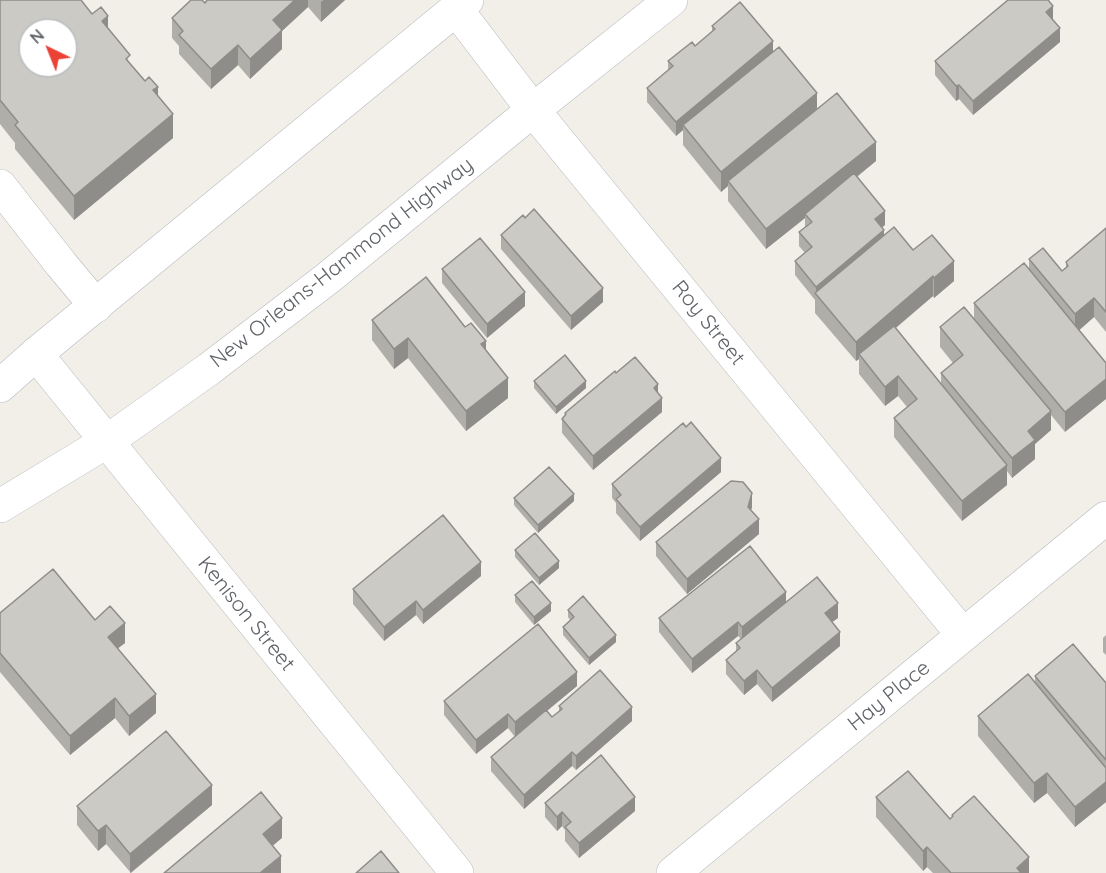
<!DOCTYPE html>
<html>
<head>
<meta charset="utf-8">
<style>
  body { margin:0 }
  #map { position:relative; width:1106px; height:873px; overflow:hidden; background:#f1efe8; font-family:Quicksand,sans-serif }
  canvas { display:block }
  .north { position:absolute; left:18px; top:18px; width:60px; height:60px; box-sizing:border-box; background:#fff; border:2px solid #bfc1c3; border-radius:50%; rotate:317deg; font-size:16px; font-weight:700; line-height:24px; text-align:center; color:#5f6368 }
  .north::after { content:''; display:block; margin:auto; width:21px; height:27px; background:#ea4335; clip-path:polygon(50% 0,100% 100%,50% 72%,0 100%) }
</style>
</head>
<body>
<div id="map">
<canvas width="1106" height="873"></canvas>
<div class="north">N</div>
</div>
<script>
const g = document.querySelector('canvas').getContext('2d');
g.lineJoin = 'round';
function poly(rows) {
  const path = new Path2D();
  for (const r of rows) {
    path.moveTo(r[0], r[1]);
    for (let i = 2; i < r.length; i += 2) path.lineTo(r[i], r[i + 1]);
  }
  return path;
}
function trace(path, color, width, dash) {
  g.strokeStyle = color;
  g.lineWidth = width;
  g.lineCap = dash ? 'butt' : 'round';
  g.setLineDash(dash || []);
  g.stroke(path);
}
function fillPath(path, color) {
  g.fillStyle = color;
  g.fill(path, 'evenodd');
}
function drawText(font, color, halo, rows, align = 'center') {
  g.font = font + ' Quicksand,sans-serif';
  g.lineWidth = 5;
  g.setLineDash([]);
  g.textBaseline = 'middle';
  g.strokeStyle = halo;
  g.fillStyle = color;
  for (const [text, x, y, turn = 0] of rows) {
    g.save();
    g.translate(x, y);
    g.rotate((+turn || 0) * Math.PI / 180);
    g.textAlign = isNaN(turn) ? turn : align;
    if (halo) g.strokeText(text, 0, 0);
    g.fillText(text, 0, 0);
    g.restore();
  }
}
const minor = poly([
  [456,9,533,110,963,635],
  [0,186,61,264,96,306],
  [36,354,457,873],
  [673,873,1106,518]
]);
const secondary = poly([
  [0,386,36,354,467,0],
  [0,506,106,442,209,369,328,278,533,110,671,0]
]);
trace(minor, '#b5b8bc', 34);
trace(secondary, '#b6babf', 34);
trace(minor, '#fff', 33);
trace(secondary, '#fff', 33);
fillPath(poly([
  [0,0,92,14,108,29,130,63,158,96,173,138,74,220,15,149,15,143,0,124],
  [207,0,345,0,321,22,308,7,282,31,282,49,250,79,238,65,211,89,179,54,179,46,172,38,172,18,205,3],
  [1053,19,1060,42,973,115,959,99,956,101,935,75,935,61],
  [712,26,773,51,817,109,876,161,857,177,885,225,882,227,884,235,913,250,954,281,934,298,933,296,896,328,941,384,941,373,953,363,940,347,940,327,974,320,974,303,1029,269,1029,259,1062,271,1066,267,1066,262,1106,228,1106,332,1094,317,1079,330,1065,432,1051,415,1051,430,1035,444,1035,459,1012,478,1007,471,1007,485,962,521,894,437,894,418,907,407,898,396,885,406,859,374,859,359,856,361,815,313,815,300,795,275,795,261,805,253,799,246,799,232,805,227,805,218,766,249,728,201,728,186,721,192,683,145,683,130,676,136,647,102,647,88,668,70,668,61,695,46,712,32],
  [525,218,603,302,571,330,501,249,501,235],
  [442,269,525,306,487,338,442,283],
  [372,320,465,327,486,350,508,398,466,431,408,358,394,369,372,340],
  [616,373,658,393,662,412,593,470,562,433,562,419,565,415,565,413],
  [534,381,586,388,556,414,534,388],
  [721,472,640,541,616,513,616,503,612,498,612,484],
  [514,498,574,501,538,533,514,505],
  [752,507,751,510,759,534,687,594,656,556,656,542],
  [515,550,559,568,539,585,515,557],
  [481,576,423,624,416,615,384,641,353,604,353,589],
  [515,595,551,611,534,625,515,602],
  [786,602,838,618,832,622,840,646,772,702,757,684,744,695,726,674,726,660,736,651,736,643,741,639,738,636,692,673,659,632,659,618],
  [568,610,616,642,589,665,563,635,563,627,570,620,568,617],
  [0,613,95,620,125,643,118,648,156,713,129,736,115,718,70,755,0,672],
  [1106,635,1106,655,1103,652,1103,638],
  [1035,676,1106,683,1106,802,1075,827,1047,793,1034,803,978,736,978,716,1035,683],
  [577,686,547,711,552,717,559,712,559,706,632,721,576,770,572,766,524,809,491,771,491,757,515,737,508,728,476,754,444,715,444,701],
  [876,797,950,819,952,817,952,815,1029,873,933,873,927,867,923,871,876,817],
  [545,803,635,811,579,858,565,841,565,830,562,826,557,831,545,817],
  [212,805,131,873,106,844,98,851,77,825,77,806]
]), '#afaea9');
fillPath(poly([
  [295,0,308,0,308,7,282,31,282,49,250,79,250,59,273,20],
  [324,0,345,0,321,22,321,2],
  [1053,6,1053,20,1046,12],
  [108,16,108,40,102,21],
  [1060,28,1060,42,973,115,973,101],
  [773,41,773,55,683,125,683,130,676,136,676,122],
  [238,45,238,65,211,89,211,69],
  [959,85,959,99,956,101,956,86],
  [158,87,158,111,153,90],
  [817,93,817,113,728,181,728,186,721,192,721,172],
  [173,114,173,138,74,220,74,196],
  [876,142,876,161,807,216,805,214,805,218,766,249,766,229],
  [885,211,885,225,875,233,875,219],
  [884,230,884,244,816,294,816,287],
  [954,261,954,281,934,298,934,278],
  [933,276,933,296,861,357,859,354,859,359,856,361,856,342],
  [603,288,603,302,571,330,571,316],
  [525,292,525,306,487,338,487,324],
  [1094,298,1094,317,1075,334,1075,314],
  [408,338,408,358,394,369,394,349],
  [486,341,486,361,481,344],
  [898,376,898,396,885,406,885,387],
  [508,378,508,398,466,431,466,411],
  [1106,379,1106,399,1065,432,1065,412],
  [586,381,586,388,556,414,556,407],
  [658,384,658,398,654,388],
  [662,398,662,412,593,470,593,456],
  [1051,411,1051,430,1035,444,1035,459,1012,478,1012,458,1028,431],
  [721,458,721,472,640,541,640,527],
  [1007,465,1007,485,962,521,962,501],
  [752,493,752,507,748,521,748,507],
  [574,494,574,501,538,533,538,525],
  [759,519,759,534,687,594,687,579],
  [559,561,559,568,539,585,539,578],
  [481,562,481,576,423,624,423,610],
  [786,592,786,606,742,641,742,627],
  [416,601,416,615,384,641,384,627],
  [551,603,551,611,534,625,534,617],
  [838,603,838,618,825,627,825,613],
  [738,622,738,636,692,673,692,659],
  [125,623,125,643,108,656,108,637],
  [840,632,840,646,772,702,772,688],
  [616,635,616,642,589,665,589,658],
  [757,670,757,684,744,695,744,681],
  [577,672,577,686,515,737,515,722],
  [156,694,156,713,129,736,129,716],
  [115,698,115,718,70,755,70,736],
  [632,707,632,721,576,770,576,756],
  [508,714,508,728,476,754,476,740],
  [572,752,572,766,524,809,524,795],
  [1047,773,1047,793,1034,803,1034,783],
  [1106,782,1106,802,1075,827,1075,807],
  [212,785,212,805,130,873,130,854],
  [635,797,635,811,579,858,579,843],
  [562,812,562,826,557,831,557,817],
  [282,818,282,838,263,854,263,834],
  [106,825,106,844,98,851,98,831],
  [927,847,927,867,923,871,923,851],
  [281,856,281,873,260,873],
  [1029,857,1029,873,1017,873,1017,868]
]), '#8f8d8a');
const building = poly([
  [0,0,81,0,92,14,101,7,108,16,102,21,130,55,126,59,145,81,149,77,158,87,153,90,173,114,74,196,15,125,18,122,0,100,0,0],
  [30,30,66,30,66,66,30,66,30,30],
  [191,0,202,0,205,3,207,0,295,0,273,20,282,30,250,59,238,45,211,69,179,35,183,31,172,18,191,0],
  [1008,0,1048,0,1053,6,1046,12,1060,28,973,101,959,85,956,86,935,61,1008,0],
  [740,2,773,41,676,122,647,88,673,66,668,61,692,42,695,46,715,29,712,26,740,2],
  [779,47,817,93,721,172,683,125,779,47],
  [837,93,876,142,766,229,728,181,837,93],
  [854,173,885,211,875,219,884,230,816,287,795,261,812,247,799,232,812,222,805,214,854,173],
  [534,209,603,288,571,316,501,235,523,215,525,218,534,209],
  [894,227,913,250,932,235,954,261,934,278,933,276,856,342,815,293,894,227],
  [1106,228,1106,312,1094,298,1075,314,1029,259,1043,248,1062,271,1068,266,1066,262,1106,228],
  [480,238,525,292,487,324,442,269,480,238],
  [1024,263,1106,363,1106,379,1065,412,974,303,1024,263],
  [426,277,465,327,471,323,486,341,481,344,508,378,466,411,408,338,394,349,372,320,426,277],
  [964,307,1051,411,1028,431,1035,440,1012,458,941,373,963,355,940,327,964,307],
  [894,326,1007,465,962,501,894,418,917,399,898,376,885,387,859,354,894,326],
  [565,355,586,381,556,407,534,381,565,355],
  [635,357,658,384,654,388,662,398,593,456,562,419,566,414,565,413,615,371,616,373,635,357],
  [691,422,721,458,640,527,616,499,621,495,612,484,683,423,686,427,691,422],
  [549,467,574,494,538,525,514,498,549,467],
  [731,481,743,482,752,493,748,507,759,519,687,579,656,542,731,481],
  [443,515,481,562,423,610,416,601,384,627,353,589,443,515],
  [535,533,559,561,539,578,515,550,535,533],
  [750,546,786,592,742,627,738,622,692,659,659,618,750,546],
  [53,569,95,620,110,606,125,623,108,637,156,694,129,716,115,698,70,736,0,653,0,613,53,569],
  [817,577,838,603,825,613,840,632,772,688,757,670,744,681,726,660,740,648,736,643,817,577],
  [532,581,551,603,534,617,515,595,532,581],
  [583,596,616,635,589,658,563,627,574,617,568,610,583,596],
  [538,624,577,672,515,722,508,714,476,740,444,701,538,624],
  [1073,644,1106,683,1106,760,1035,676,1073,644],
  [600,670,632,707,576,756,572,752,524,795,491,757,546,710,552,717,562,709,559,706,600,670],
  [1028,674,1106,768,1106,782,1075,807,1047,773,1034,783,978,716,1028,674],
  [166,731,212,785,130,854,106,825,98,831,77,806,166,731],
  [601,755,635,797,579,843,565,827,571,822,562,812,557,817,545,803,601,755],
  [908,771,950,819,953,816,952,815,974,796,1029,857,1017,868,1021,873,951,873,927,847,923,851,876,797,908,771],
  [261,792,282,818,263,834,281,856,260,873,164,873,261,792],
  [381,851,399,873,356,873,381,851]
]);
fillPath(building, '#cccac5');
trace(building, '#8f8d8a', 1.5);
drawText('21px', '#5f6368', '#fff', [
  ["New Orleans-Hammond Highway",342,263,-38],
  ["Roy Street",708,323,51],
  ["Kenison Street",246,614,51],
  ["Hay Place",889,696,-39]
]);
</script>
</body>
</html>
